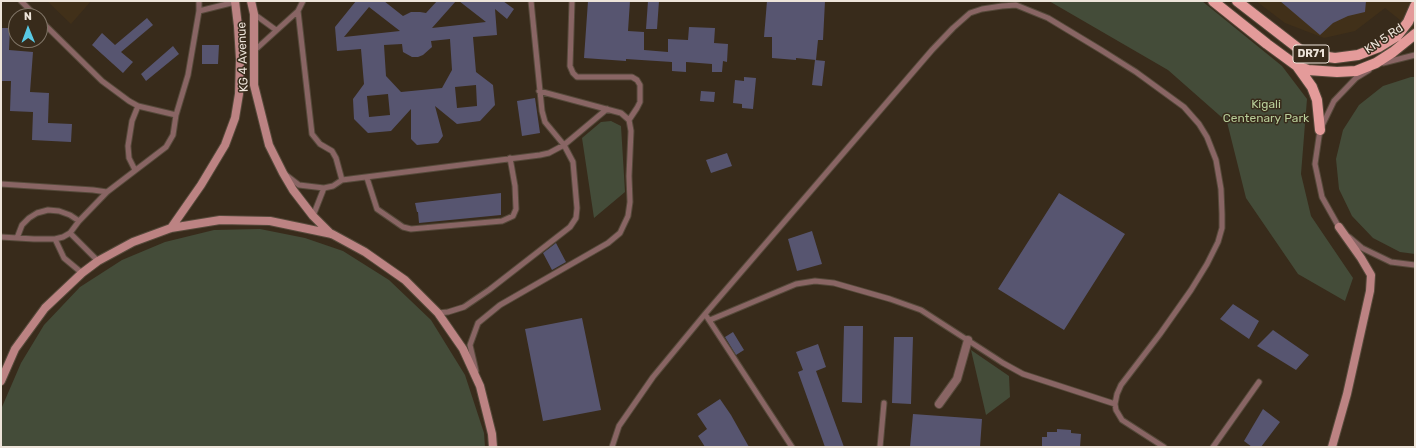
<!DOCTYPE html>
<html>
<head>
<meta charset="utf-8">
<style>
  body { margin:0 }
  #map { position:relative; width:1416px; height:448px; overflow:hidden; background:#382b1b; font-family:Rubik,sans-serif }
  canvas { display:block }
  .frame { position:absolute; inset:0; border:2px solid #ede4da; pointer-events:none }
  .north { position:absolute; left:8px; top:8px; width:40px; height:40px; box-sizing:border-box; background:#382b1b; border:1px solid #807567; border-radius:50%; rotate:359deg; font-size:11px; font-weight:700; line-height:16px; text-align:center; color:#ede4da }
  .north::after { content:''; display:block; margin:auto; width:14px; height:18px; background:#58c9e4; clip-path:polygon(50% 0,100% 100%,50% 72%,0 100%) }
</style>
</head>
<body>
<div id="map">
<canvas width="1416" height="448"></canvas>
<div class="frame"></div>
<div class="north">N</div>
</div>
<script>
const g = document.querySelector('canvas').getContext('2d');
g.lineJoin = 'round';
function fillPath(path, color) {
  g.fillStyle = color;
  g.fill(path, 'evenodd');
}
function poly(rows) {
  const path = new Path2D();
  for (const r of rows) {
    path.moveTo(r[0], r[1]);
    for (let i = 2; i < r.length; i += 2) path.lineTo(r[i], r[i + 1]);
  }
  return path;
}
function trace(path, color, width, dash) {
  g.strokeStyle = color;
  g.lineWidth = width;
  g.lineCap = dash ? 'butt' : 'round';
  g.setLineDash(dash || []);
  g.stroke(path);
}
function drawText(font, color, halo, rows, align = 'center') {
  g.font = font + ' Rubik,sans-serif';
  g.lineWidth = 3;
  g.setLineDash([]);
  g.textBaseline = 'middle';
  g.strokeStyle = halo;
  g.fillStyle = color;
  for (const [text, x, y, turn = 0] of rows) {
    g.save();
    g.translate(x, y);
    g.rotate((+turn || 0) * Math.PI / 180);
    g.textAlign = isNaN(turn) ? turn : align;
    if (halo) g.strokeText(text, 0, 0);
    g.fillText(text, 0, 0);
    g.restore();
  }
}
fillPath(poly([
  [47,1,91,1,71,24],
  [1256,1,1415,1,1415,32,1385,8,1355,31,1324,38,1285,23]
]), '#413019');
fillPath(poly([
  [1049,1,1202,1,1282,66,1307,99,1301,174,1311,216,1353,278,1345,301,1298,274,1246,198,1227,122,1168,70],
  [1411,77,1415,77,1415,254,1400,252,1373,238,1352,216,1339,189,1336,159,1343,130,1359,105,1383,86],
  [611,121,621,126,625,192,594,218,582,138,601,122],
  [260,229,305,238,343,251,389,280,431,320,465,375,484,433,485,447,1,447,2,407,21,363,44,325,80,287,122,260,165,242,214,230],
  [971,350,1009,376,1010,397,986,415]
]), '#444c39');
fillPath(poly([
  [356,1,384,1,403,16,411,12,420,12,426,13,437,1,456,1,432,28,486,22,459,1,503,1,514,9,507,19,495,9,497,35,473,37,476,72,493,85,495,105,480,121,457,124,435,106,443,136,438,143,417,145,411,139,411,109,391,131,368,133,354,119,353,99,364,84,361,49,337,51,335,27],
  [369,7,400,31,344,37],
  [450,39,452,70,442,88,401,92,386,76,384,45,402,44,403,52,412,57,418,57,423,55,432,47,431,41],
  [476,85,477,106,457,108,455,87],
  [388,94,390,115,369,117,367,96],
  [588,1,630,1,628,31,644,32,644,50,668,52,668,39,688,40,689,27,715,28,714,43,728,44,727,62,723,61,722,72,712,72,712,64,686,62,686,72,672,71,672,62,626,59,626,61,584,58],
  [648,1,659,1,657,29,646,29],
  [767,1,825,1,823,40,818,40,816,60,796,58,796,60,772,58,772,37,764,37],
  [1280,1,1366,1,1365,12,1348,16,1333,23,1320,35],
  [147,18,153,25,121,52,133,62,123,73,92,45,102,33,115,45],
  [1,28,10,28,9,50,33,52,30,92,49,93,48,123,72,124,71,142,32,140,33,112,10,111,11,81,1,81],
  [202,45,219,45,218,64,202,64],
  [173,46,179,54,146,81,141,74],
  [815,60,825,61,822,86,812,85],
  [744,77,756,78,753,109,742,108,742,104,733,103,735,80,744,81],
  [701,91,715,92,714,102,700,101],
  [535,98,540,133,522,136,517,101],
  [727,153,732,166,711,173,706,160],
  [501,193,501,215,419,223,418,212,417,212,415,203],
  [1059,193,1125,234,1064,330,998,289],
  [812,231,822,264,797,271,788,239],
  [556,243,566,262,552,270,543,253],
  [1233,304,1259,321,1249,339,1220,319],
  [582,318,601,410,543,421,525,329],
  [844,326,863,326,862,403,842,402],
  [1273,330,1309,355,1296,370,1257,346],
  [733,332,744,350,736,355,725,337],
  [894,337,913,337,911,404,892,403],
  [818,344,826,367,816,371,844,447,825,447,798,372,803,370,796,352],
  [720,399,731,415,749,447,705,447,698,436,707,429,697,414],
  [1263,409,1280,422,1261,447,1252,447,1244,441],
  [913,414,982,419,980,447,910,447],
  [1057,429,1071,430,1071,433,1081,434,1080,447,1042,447,1042,437,1047,437,1047,432,1057,432]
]), '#575570');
const lane = poly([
  [21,1,36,16],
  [572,1,570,66,573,73,577,77,632,77,637,80,640,85,640,102,637,108,629,120],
  [199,11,235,2],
  [298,11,312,134,320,144,332,151,336,158,342,180],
  [254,14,276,30],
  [255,50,298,11,303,1],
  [1383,63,1415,55],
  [176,115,188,75,199,11,199,1],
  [135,170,129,158,128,146,132,121,138,106],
  [286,175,299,185,324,188,333,186,342,180,540,155,549,153,564,145,607,109],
  [367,178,377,209,403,227,411,229,502,221,513,216,516,209,515,186,510,158],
  [1,184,93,190,107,192],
  [313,216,324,188],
  [1340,229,1322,197,1315,164,1320,130,1334,101,1356,78,1369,70],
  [70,233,98,261],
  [1,237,34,239,55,239,63,237,70,233,79,221,107,192,166,147,173,135,176,115,138,106,129,101,102,81,40,20],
  [1349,237,1362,248,1391,262,1415,265],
  [17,238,22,225,29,218,37,213,48,210,59,211,70,215,79,221],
  [55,239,64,258,82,273],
  [438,313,448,312,464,307,489,290,570,227,576,218,577,208,573,162,564,145,545,122,542,111,531,1],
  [705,314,792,447],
  [710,320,796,284,815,281,834,283,890,299,921,310,1003,363,1023,374,1115,404],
  [476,371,470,345,478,323,500,305,608,243,620,233,628,216,630,202,629,176,631,131,629,120,621,113,539,91],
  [612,447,619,426,653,377,705,314,932,50,953,28,970,13,982,9,1002,6,1016,5,1048,18,1101,50,1136,72,1184,107,1199,124,1207,137,1216,160,1221,189,1222,214,1222,228,1218,242,1207,264,1191,290,1160,334,1121,385,1117,394,1115,404,1116,410,1122,420,1164,447],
  [880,447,884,403],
  [1213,447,1259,382]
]);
const street = poly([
  [939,404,957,379,968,340]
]);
const secondary = poly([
  [251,1,254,14,254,85,269,145,283,173,293,190,313,216,331,234],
  [171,228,201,185,225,145,235,118,239,94,240,59,238,26,235,1],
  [1,381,15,349,45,308,82,273,98,261,133,242,171,228,220,220,270,221,332,234,365,252,405,280,438,313,463,349,480,386,492,434,493,447],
  [1332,447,1347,394,1370,291,1371,275,1361,258,1339,227]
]);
const primary = poly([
  [1213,1,1267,44,1297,66,1308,70,1337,72,1356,71,1376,63,1393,52,1415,34],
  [1237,1,1299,49,1314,55,1335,58,1358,55,1379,47,1397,36,1408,22,1415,6],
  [1297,66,1312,87,1317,100,1320,130]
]);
trace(lane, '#55493a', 7);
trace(street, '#55493a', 10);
trace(secondary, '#55493a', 10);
trace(primary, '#55493a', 12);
trace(lane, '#896564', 5);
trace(street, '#896564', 8);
trace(secondary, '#bc8383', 8);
trace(primary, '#e49b9a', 10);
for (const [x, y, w] of [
  [1311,54,36]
]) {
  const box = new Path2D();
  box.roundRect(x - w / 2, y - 9, w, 18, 3);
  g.fillStyle = '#382b1b';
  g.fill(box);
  trace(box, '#ede4da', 1);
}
drawText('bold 11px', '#ede4da', null, [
  ["DR71",1311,54]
]);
drawText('12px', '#ede4da', '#382b1b', [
  ["KN 5 Rd",1384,39,-34],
  ["KG 4 Avenue",243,57,-92]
]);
drawText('12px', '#b7cc98', '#382b1b', [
  ["Kigali",1266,105],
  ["Centenary Park",1266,119]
]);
</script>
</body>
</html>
